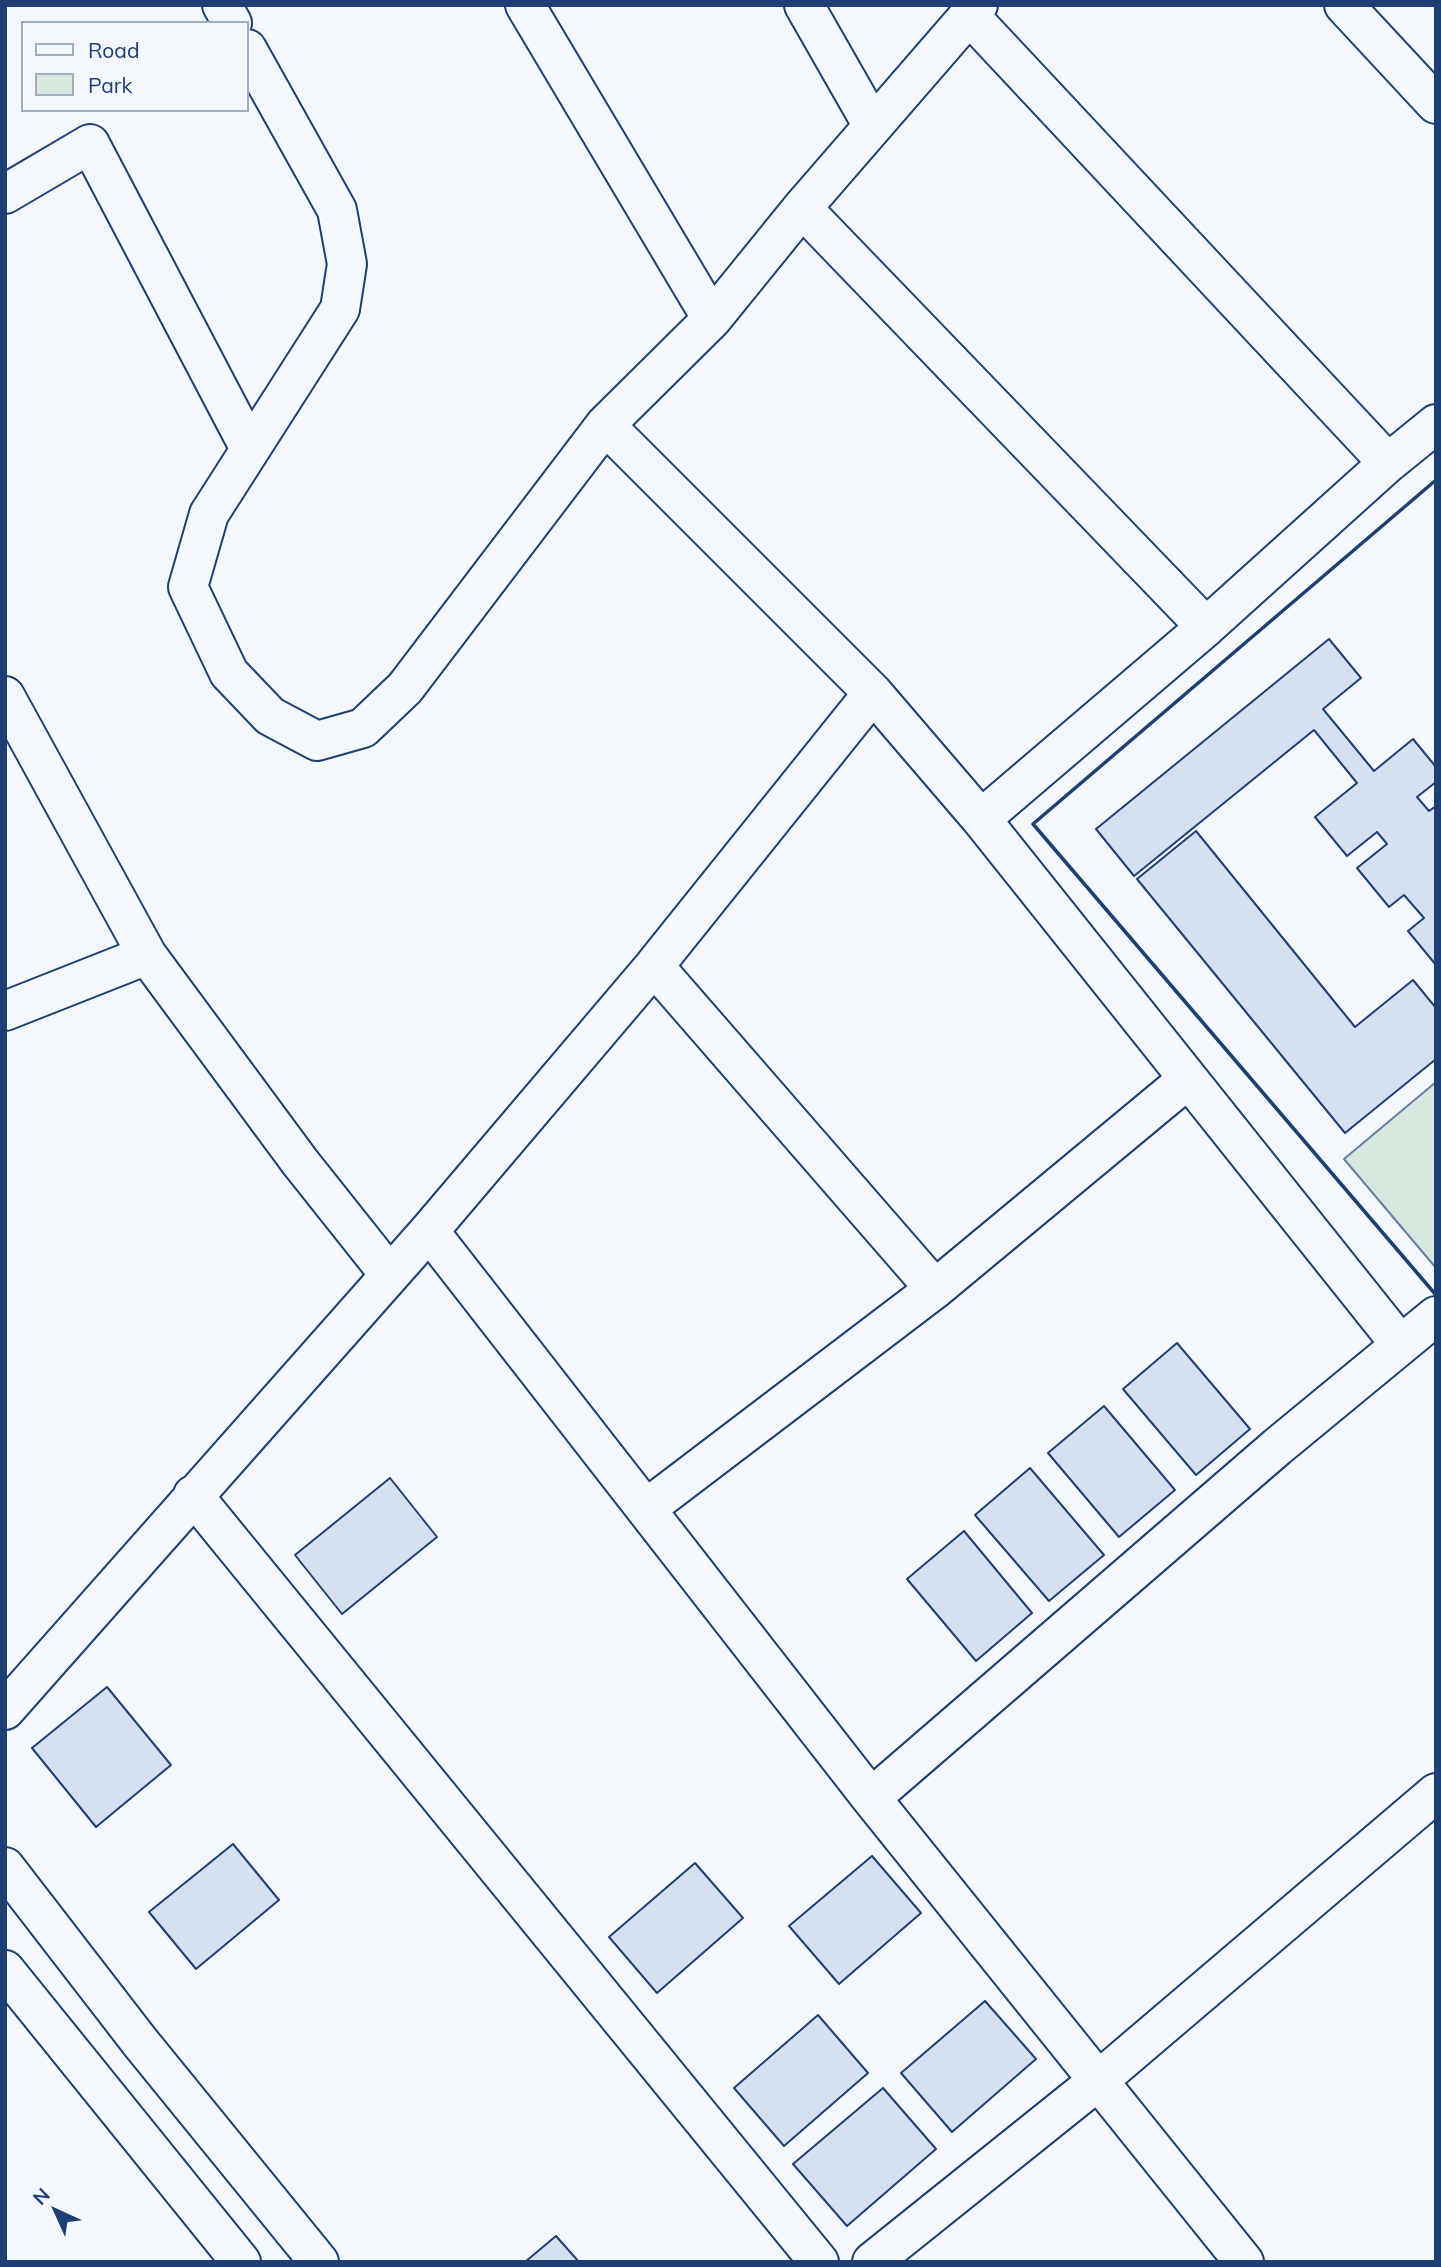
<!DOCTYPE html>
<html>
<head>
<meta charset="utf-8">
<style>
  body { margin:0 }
  #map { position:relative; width:1441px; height:2267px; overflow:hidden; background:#f4f7fb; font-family:Mulish,sans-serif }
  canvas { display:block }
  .frame { position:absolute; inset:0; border:7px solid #1d3f73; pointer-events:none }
  .legend { position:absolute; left:21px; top:21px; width:228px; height:91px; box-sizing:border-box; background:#f4f7fb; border:2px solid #9eadc5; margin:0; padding:9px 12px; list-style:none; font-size:21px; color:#1d3f73 }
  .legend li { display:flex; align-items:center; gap:14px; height:35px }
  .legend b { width:35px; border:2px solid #9eadc5 }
  .north { position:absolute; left:21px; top:2176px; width:70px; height:70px; -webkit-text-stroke:5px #f4f7fb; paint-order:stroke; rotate:315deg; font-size:19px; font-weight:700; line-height:28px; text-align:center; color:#1d3f73 }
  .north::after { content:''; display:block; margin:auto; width:24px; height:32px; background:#1d3f73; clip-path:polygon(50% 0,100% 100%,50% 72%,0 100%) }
</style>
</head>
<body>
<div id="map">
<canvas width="1441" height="2267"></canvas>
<div class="frame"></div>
<ul class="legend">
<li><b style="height:9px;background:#f4f7fb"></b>Road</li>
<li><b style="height:19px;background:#d7e8df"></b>Park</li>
</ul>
<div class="north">N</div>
</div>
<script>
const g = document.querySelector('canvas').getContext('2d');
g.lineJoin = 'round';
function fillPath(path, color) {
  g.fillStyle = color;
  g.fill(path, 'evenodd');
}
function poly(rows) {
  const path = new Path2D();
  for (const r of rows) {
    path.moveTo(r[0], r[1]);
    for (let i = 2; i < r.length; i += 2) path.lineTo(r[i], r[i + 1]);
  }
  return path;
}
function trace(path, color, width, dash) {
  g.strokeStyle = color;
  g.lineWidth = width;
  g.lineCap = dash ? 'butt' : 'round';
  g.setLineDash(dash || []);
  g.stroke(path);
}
const green = poly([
  [1436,1082,1436,1268,1344,1159,1436,1082]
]);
fillPath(green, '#d7e8df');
trace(green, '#687fa3', 2);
const building = poly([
  [1329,639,1361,678,1323,709,1374,771,1413,739,1436,767,1436,782,1417,797,1429,811,1436,806,1436,965,1408,931,1424,918,1404,895,1389,907,1357,868,1387,844,1377,832,1347,856,1315,817,1357,783,1314,730,1134,876,1096,829,1329,639],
  [1196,831,1355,1027,1413,980,1436,1008,1436,1059,1345,1133,1137,879,1196,831],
  [1177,1343,1250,1429,1196,1475,1123,1389,1177,1343],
  [1104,1406,1175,1490,1119,1537,1048,1453,1104,1406],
  [1030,1468,1104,1555,1049,1601,975,1515,1030,1468],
  [390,1478,437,1537,342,1614,295,1555,390,1478],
  [964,1531,1032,1613,976,1661,907,1579,964,1531],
  [107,1687,171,1765,96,1827,32,1748,107,1687],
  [233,1844,279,1900,196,1969,149,1912,233,1844],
  [872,1856,921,1913,839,1984,789,1926,872,1856],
  [695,1863,743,1918,657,1993,609,1937,695,1863],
  [985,2001,1036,2059,952,2132,901,2073,985,2001],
  [818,2015,868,2073,784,2146,734,2088,818,2015],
  [883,2088,936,2149,847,2226,793,2164,883,2088],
  [556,2236,579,2262,525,2262,556,2236]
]);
fillPath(building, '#d5e0f0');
trace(building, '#1d3f73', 2);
const minor = poly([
  [222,5,232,23],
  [525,5,712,319],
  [804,5,873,126],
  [1344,5,1436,104],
  [969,15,1388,463],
  [247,49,337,210,347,264,340,309,209,514,188,587,229,673,270,716,317,741,363,728,405,688,605,425,712,319,802,208,978,5],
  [5,194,90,144,249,447],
  [802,208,1206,627],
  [605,425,873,693,981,819,1400,1344],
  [5,696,147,955,300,1162,389,1274],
  [981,819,1206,627,1388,463,1436,424],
  [654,966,935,1289],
  [5,1011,147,955],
  [429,1231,871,1798,1244,2262],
  [193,1495,819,2262],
  [647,1508,935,1289,1188,1079],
  [5,1710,429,1231,654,966,873,693],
  [871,1798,1277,1447,1436,1316],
  [5,1867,140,2042,319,2262],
  [5,1970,241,2262],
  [872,2262,1099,2080,1436,1793]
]);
trace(minor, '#1d3f73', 42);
trace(minor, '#f4f7fb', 38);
trace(poly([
  [1436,480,1033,824,1436,1295]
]), '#1d3f73', 3.5);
</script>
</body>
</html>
